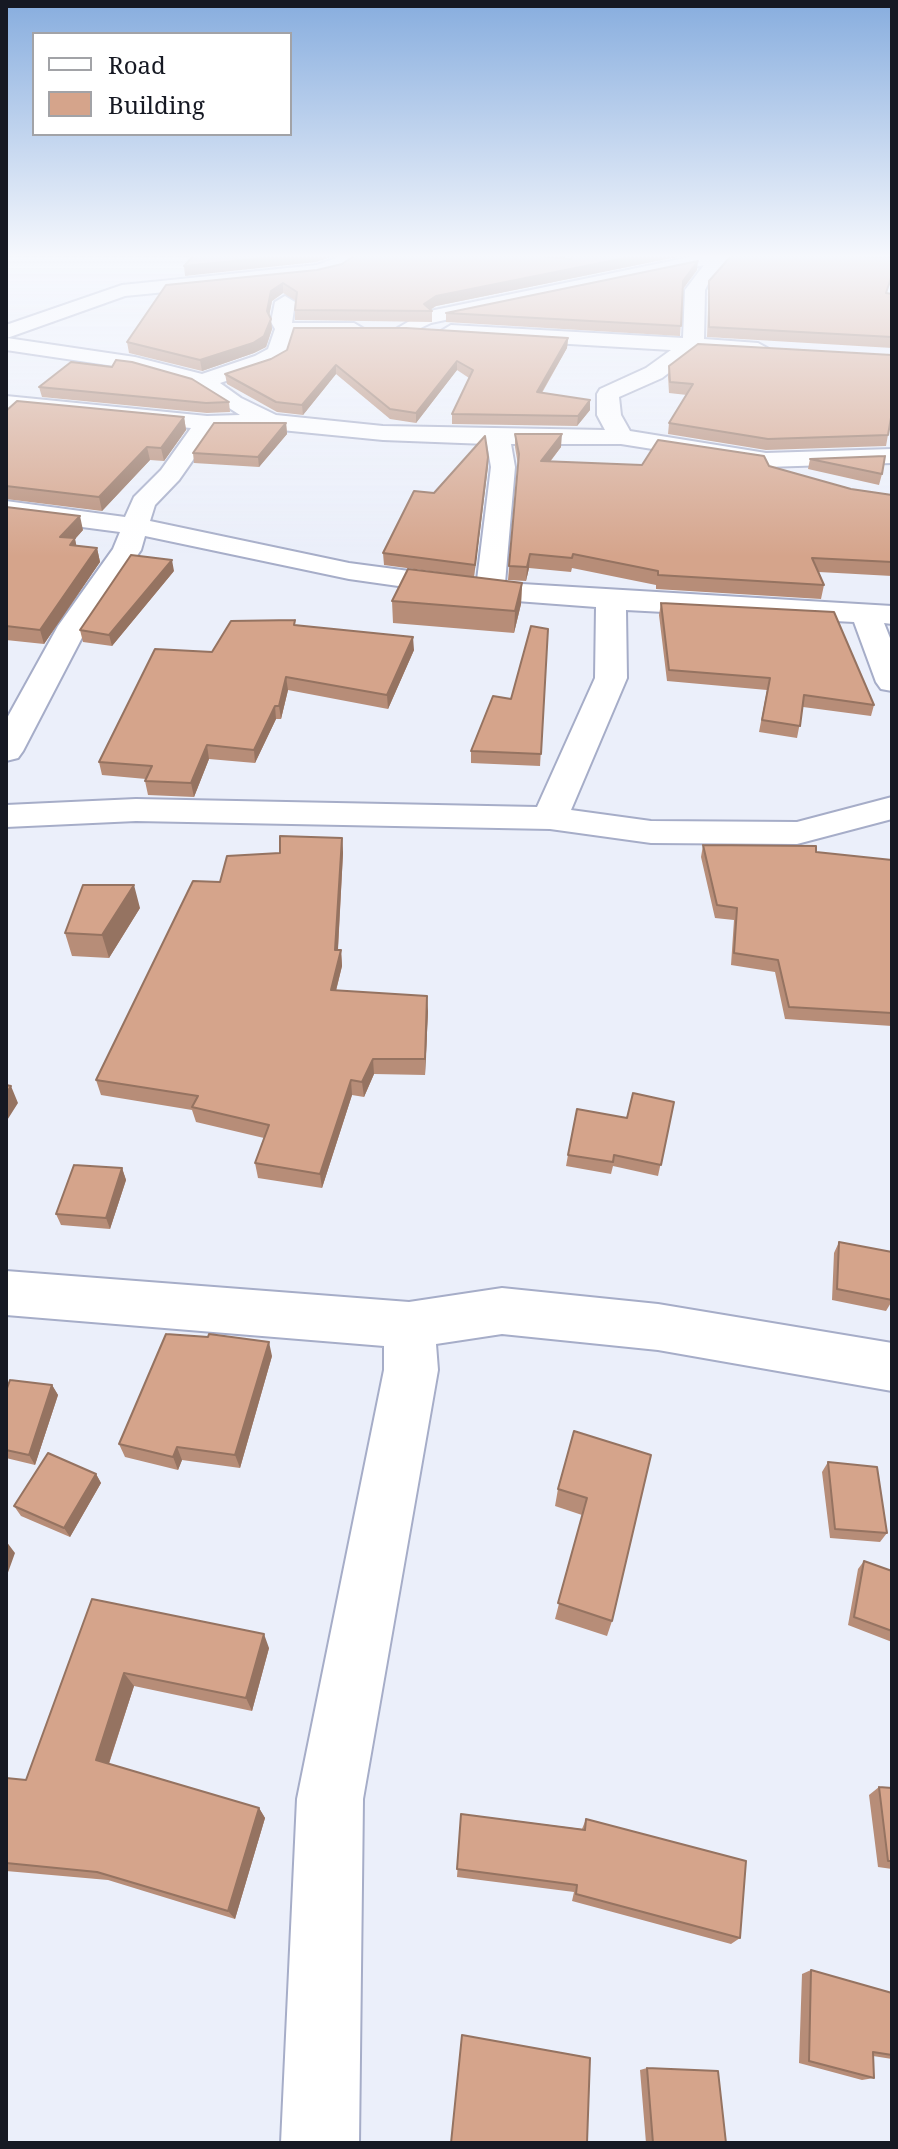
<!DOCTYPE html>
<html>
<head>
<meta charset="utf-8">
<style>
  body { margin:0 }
  #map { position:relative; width:898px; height:2149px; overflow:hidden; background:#ebeffa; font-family:"Noto Serif",serif }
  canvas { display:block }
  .frame { position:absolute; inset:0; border:8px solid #161923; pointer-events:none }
  .legend { position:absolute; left:32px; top:32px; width:260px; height:104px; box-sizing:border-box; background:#fff; border:2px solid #a2a3a7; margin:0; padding:10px 14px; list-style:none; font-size:24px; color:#161923 }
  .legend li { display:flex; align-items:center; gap:16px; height:40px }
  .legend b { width:40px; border:2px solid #a2a3a7 }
</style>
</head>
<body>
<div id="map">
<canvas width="898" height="2149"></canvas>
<div class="frame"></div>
<ul class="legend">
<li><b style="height:10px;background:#fff"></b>Road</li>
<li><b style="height:22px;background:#d5a48b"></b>Building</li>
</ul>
</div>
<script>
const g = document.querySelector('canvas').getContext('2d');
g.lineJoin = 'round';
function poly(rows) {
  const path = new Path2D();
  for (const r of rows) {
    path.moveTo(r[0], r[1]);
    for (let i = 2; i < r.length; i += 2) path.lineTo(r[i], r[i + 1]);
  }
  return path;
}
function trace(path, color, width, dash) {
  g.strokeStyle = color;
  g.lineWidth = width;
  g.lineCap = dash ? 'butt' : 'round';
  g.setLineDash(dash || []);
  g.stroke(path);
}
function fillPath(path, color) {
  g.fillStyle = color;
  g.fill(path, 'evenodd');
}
const minor = poly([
  [341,256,363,256,341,271,317,277,125,296,7,338,135,357,202,374,255,356,268,349,275,329,271,322,275,302,285,296,295,302,292,323,354,323,364,329,354,335,293,335,286,357,271,366,220,383,241,398,276,415,383,426,605,430,597,415,597,394,600,389,646,368,671,350,451,337,441,331,451,325,683,338,685,290,704,265,431,323,406,335,396,329,425,312,695,256,733,256,710,280,705,290,704,339,758,343,769,349,758,355,696,352,662,378,619,397,621,415,630,431,766,453,892,449,892,463,766,467,621,444,511,444,515,467,505,583,892,606,892,624,884,623,892,643,892,691,881,689,876,682,854,622,626,610,627,678,571,810,651,821,797,822,892,797,892,819,797,844,651,843,550,829,136,821,6,827,6,805,136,799,537,807,595,678,596,607,490,599,349,579,145,536,141,550,88,626,23,751,18,758,6,761,6,720,58,626,113,549,120,532,6,517,6,501,125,517,134,497,161,470,191,428,6,410,6,396,207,416,240,415,195,386,134,369,6,350,6,325,122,285,317,265,341,256],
  [271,429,383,440,487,444,491,467,477,580,349,563,150,521,155,505,179,480,214,430,271,429],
  [6,1271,409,1302,502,1288,658,1304,892,1343,892,1391,658,1350,502,1334,436,1344,438,1370,363,1799,359,2143,281,2143,297,1799,384,1370,384,1346,6,1315,6,1271]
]);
trace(minor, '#a6adc8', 4);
fillPath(minor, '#fff');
fillPath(poly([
  [570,256,681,256,436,306,430,310,432,311,432,322,295,320,295,310,296,301,283,293,272,301,269,316,272,329,266,347,254,353,202,371,129,353,127,342,317,270,342,264,570,259],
  [697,270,683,289,680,336,446,322,446,313],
  [709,281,892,294,892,348,707,337],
  [568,338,567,348,542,393,590,410,577,426,452,424,452,414,469,378,457,370,416,423,390,419,336,374,303,415,277,412,227,384,225,374],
  [669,366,888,435,886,446,766,450,668,434,669,423,687,395,669,393,668,377],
  [112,367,229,402,230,412,207,413,42,397,39,387],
  [6,411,184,417,186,430,164,461,150,460,102,511,6,499],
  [286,423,287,434,259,467,194,463,193,453],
  [515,434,561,447,550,462,642,465,769,466,851,489,892,495,892,576,819,572,824,585,821,599,656,589,656,585,572,568,571,572,529,568,526,581,508,580,518,465,515,447],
  [488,457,474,577,384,565,383,553,434,493],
  [810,459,882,474,879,485,808,469],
  [6,507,83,530,75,539,76,546,97,548,100,562,44,644,6,640],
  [174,571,112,646,83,642,80,630],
  [522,583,521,604,514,633,393,623,392,601],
  [661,603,874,705,871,716,803,707,797,738,759,732,767,690,667,681,659,615],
  [295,625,414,650,388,709,288,690,281,719,276,719,255,763,209,759,194,797,148,795,145,781,146,779,102,775,99,762,212,652],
  [548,629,540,766,471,763,471,751,511,699],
  [342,838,343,853,338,950,341,950,342,966,336,991,428,1011,425,1075,374,1074,364,1097,352,1095,322,1188,258,1178,255,1163,264,1138,196,1122,192,1110,101,1095,96,1080,220,882,280,853],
  [703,845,816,852,892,860,892,1026,785,1019,775,972,731,965,734,920,715,918,701,857],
  [140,908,109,958,72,956,65,933],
  [674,1102,658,1176,613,1166,611,1174,566,1166,568,1155,627,1118],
  [122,1168,126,1180,110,1229,61,1225,56,1214],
  [839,1242,892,1301,886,1311,832,1300,834,1253],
  [272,1356,240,1468,182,1460,178,1470,125,1457,119,1444],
  [52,1385,58,1395,35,1465,6,1458,6,1391],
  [651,1455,612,1621,607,1636,555,1619,582,1515,555,1506,558,1489],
  [828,1462,887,1533,880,1542,830,1538,822,1472],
  [96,1474,101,1483,70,1537,21,1516,14,1506],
  [864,1561,892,1571,892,1642,848,1625,858,1569],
  [92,1599,269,1648,252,1711,134,1686,109,1764,259,1808,265,1818,235,1919,108,1880,6,1871,6,1778,26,1780],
  [879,1787,892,1788,892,1869,878,1867,869,1795],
  [461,1814,582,1829,586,1819,740,1938,731,1944,572,1901,574,1892,457,1877],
  [811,1970,892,1993,892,2059,873,2056,874,2078,862,2080,799,2063,802,1974],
  [647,2068,726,2143,646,2143,640,2070]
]), '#b78d78');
fillPath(poly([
  [283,256,334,256,316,262,185,276,184,266],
  [635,256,681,256,436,306,428,311,424,304,436,296],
  [698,261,697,270,682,290,683,281],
  [283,283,283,293,272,301,268,321,267,311,271,291],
  [271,319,272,329,266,347,254,353,202,371,200,360],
  [568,338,567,348,536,402,537,392],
  [457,361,457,370,416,423,416,413],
  [336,365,336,374,303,415,302,405],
  [590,400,590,410,577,426,578,416],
  [184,417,186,430,164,461,161,448],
  [286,423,287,434,259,467,258,457],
  [562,434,561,447,540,474,541,461],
  [147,447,150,460,102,511,99,497],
  [488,457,488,467,474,577,475,565],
  [80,516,83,530,75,539,78,553,60,537],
  [97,548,100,562,44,644,40,630],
  [530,554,529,568,526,581,527,567],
  [172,560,174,571,112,646,109,635],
  [522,583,521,604,514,633,515,611],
  [413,637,414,650,388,709,387,695],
  [286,677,288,690,281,719,279,706],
  [275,706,276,719,255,763,254,750],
  [207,745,209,759,194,797,191,783],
  [342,838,343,853,337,965,335,950],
  [134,885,140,908,109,958,102,935],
  [341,950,342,966,332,1006,331,990],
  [427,996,428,1011,425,1075,425,1059],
  [373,1059,374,1074,364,1097,362,1082],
  [351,1080,352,1095,322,1188,320,1174],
  [11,1086,18,1103,6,1122,6,1094],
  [122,1168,126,1180,110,1229,106,1218],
  [269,1342,272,1356,240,1468,235,1455],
  [52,1385,58,1395,35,1465,29,1455],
  [177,1447,182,1460,178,1470,173,1457],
  [96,1474,101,1483,70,1537,64,1528],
  [6,1541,15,1553,6,1578],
  [264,1634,269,1648,252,1711,246,1698],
  [124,1673,134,1686,106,1772,96,1760],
  [259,1808,265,1818,235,1919,228,1911]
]), '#957361');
const building = poly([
  [193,256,283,256,184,266,193,256],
  [354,256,537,256,571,259,571,256,635,256,436,296,424,304,432,311,295,310,297,292,283,283,271,291,267,311,271,319,264,336,253,343,200,360,127,342,166,285,317,270,342,264,354,256],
  [731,256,835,256,892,257,892,275,886,293,892,294,892,337,709,327,709,281,731,256],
  [698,261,683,281,681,326,446,313,698,261],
  [294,328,406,328,568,338,537,392,590,400,578,416,452,414,473,370,457,361,416,413,390,409,336,365,302,405,276,402,225,374,271,359,287,350,294,328],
  [698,344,892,355,892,412,888,435,768,439,669,423,693,384,670,382,669,366,698,344],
  [116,360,132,362,192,379,229,402,206,403,39,387,71,362,112,367,116,360],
  [17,401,184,417,161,448,147,447,99,497,6,486,6,411,17,401],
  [214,423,286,423,258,457,193,453,214,423],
  [515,434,562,434,541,461,642,465,658,440,764,456,769,466,851,489,892,495,892,562,812,558,824,585,658,575,658,571,573,554,572,558,530,554,527,567,509,566,519,454,515,434],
  [485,436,488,457,475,565,383,553,414,491,434,493,485,436],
  [885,456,882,474,810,459,885,456],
  [6,507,80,516,60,537,75,538,70,545,97,548,40,630,6,626,6,507],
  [131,555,172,560,109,635,80,630,131,555],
  [408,569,522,583,515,611,392,601,408,569],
  [661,603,834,612,874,705,804,695,800,726,762,720,770,678,669,670,661,603],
  [295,620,294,625,413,637,387,695,286,677,279,706,275,706,254,750,207,745,191,783,145,781,152,766,99,762,155,649,212,652,231,621,295,620],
  [531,626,548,629,541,754,471,751,493,696,511,699,531,626],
  [280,836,342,838,335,950,341,950,331,990,427,996,425,1059,373,1059,362,1082,351,1080,320,1174,255,1163,269,1125,192,1107,198,1096,96,1080,193,881,220,882,227,856,280,853,280,836],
  [703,845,816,846,816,852,892,860,892,1013,789,1007,778,960,734,953,737,908,717,905,703,845],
  [83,885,134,885,102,935,65,933,83,885],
  [6,1085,11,1086,6,1094,6,1085],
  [633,1093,674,1102,661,1165,614,1155,613,1162,568,1155,577,1109,627,1118,633,1093],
  [74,1165,122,1168,106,1218,56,1214,74,1165],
  [839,1242,892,1252,892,1300,837,1289,839,1242],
  [166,1334,208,1337,209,1334,269,1342,235,1455,177,1447,173,1457,119,1444,166,1334],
  [10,1380,52,1385,29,1455,6,1450,6,1391,10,1380],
  [574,1431,651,1455,612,1621,558,1603,587,1498,558,1489,574,1431],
  [48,1453,96,1474,64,1528,14,1506,48,1453],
  [828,1462,877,1467,887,1533,835,1529,828,1462],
  [864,1561,892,1571,892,1631,854,1617,864,1561],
  [92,1599,264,1634,246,1698,124,1673,96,1760,259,1808,228,1911,97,1872,6,1863,6,1778,26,1780,92,1599],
  [879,1787,892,1788,892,1861,888,1861,879,1787],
  [461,1814,585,1830,586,1819,746,1861,740,1938,576,1894,577,1885,457,1869,461,1814],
  [811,1970,892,1993,892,2055,873,2052,874,2078,809,2061,811,1970],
  [462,2035,590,2058,587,2143,451,2143,462,2035],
  [647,2068,718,2071,726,2143,653,2143,647,2068]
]);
fillPath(building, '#d5a48b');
trace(building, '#957361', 2);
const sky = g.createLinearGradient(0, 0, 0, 557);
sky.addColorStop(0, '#87adde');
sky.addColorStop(0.46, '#f6f8fd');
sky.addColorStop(1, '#f6f8fd00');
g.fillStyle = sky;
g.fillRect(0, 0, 898, 557);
</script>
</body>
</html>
